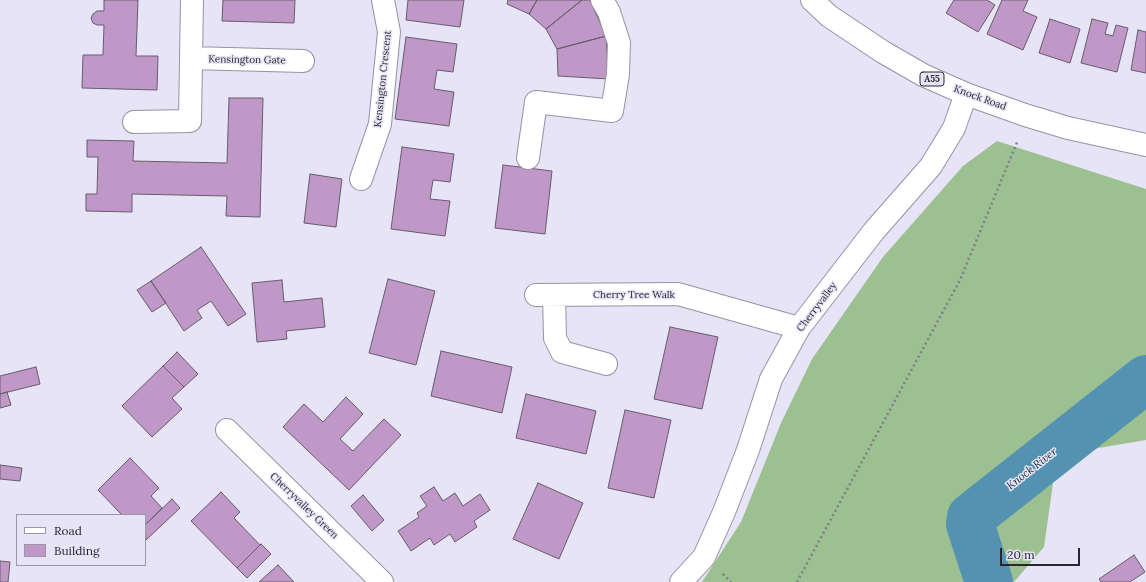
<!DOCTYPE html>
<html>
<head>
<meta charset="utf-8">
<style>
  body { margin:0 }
  #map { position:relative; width:1146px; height:582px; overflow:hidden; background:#e6e4f6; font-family:Lora,serif }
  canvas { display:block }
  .legend { position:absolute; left:16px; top:514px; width:130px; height:52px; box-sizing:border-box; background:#e6e4f6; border:1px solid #9a98a6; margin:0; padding:5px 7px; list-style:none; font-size:12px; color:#28272e }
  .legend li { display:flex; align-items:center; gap:8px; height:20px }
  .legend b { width:20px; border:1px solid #9a98a6 }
  .scale { position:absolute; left:1000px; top:548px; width:80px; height:18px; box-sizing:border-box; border:2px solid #28272e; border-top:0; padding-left:5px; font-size:12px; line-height:14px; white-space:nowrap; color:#28272e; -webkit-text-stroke:3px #e6e4f6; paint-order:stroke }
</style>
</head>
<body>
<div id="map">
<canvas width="1146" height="582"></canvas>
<ul class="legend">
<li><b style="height:5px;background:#fff"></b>Road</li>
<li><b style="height:11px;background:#bf98c7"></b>Building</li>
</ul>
<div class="scale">20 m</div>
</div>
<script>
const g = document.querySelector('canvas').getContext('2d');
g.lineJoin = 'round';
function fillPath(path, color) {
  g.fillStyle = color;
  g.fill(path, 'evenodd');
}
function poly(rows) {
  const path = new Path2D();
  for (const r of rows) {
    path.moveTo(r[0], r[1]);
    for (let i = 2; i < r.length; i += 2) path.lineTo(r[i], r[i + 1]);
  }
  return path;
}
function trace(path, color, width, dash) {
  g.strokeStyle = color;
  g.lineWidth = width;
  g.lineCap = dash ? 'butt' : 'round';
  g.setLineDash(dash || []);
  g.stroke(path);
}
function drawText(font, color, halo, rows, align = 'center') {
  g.font = font + ' Lora,serif';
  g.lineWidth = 3;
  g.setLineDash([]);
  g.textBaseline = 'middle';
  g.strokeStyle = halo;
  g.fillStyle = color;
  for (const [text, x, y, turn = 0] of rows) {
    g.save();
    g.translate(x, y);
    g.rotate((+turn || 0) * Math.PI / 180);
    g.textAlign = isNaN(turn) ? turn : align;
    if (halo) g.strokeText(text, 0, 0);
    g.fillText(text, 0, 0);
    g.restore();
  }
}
fillPath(poly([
  [997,141,1146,189,1146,440,1057,455,1044,547,1014,582,702,582,741,522,781,423,812,359,883,257,963,166]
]), '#9cc08f');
trace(poly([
  [989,582,970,524,971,517,1146,379]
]), '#5393b1', 48);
const building = poly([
  [104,0,138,0,136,56,158,56,157,90,82,88,83,55,103,55,104,25,97,25,93,23,91,18,93,14,97,11,104,11,104,0],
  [223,0,295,0,294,23,222,21,223,0],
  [408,0,464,0,460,27,406,20,408,0],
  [508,0,537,0,529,14,507,4,508,0],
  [537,0,582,0,546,29,529,14,537,0],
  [582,0,590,0,606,36,557,49,546,29,582,0],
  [954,0,987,0,995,5,978,32,946,13,954,0],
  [1002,0,1028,0,1023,11,1037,17,1023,50,987,34,1002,0],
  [1050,19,1080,29,1070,63,1039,53,1050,19],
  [1092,19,1108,23,1105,34,1113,36,1116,25,1128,28,1117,72,1081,63,1092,19],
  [1138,30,1146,32,1146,73,1131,70,1138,30],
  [606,36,609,79,558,76,557,49,606,36],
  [406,37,457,44,453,72,437,70,434,89,454,92,449,126,395,119,406,37],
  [229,98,263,98,260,217,226,216,227,196,132,194,132,212,86,211,86,194,97,194,98,157,87,157,87,140,134,141,133,161,227,163,229,98],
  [402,147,454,154,450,182,433,180,430,199,450,201,445,236,391,229,402,147],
  [503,165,552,171,545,234,495,228,503,165],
  [310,174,342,179,336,227,304,223,310,174],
  [201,247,246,314,228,326,211,301,197,310,202,318,184,331,151,281,201,247],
  [388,279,435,291,416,365,369,353,388,279],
  [282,280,284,302,322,298,325,327,286,331,287,339,257,342,252,283,282,280],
  [151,281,166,303,152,312,137,290,151,281],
  [670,327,718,337,702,409,654,399,670,327],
  [441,351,512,367,502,413,431,396,441,351],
  [177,352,198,374,184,387,163,366,177,352],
  [163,366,184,387,172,398,182,409,152,437,122,406,163,366],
  [36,367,40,384,0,394,0,376,36,367],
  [7,392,11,405,0,408,0,394,7,392],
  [526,394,596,411,586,454,516,438,526,394],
  [346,397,363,414,340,439,353,451,384,419,401,435,349,490,283,427,304,404,323,422,346,397],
  [625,410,671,420,654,498,608,488,625,410],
  [130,458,159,488,151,496,162,508,145,525,145,515,122,515,98,490,130,458],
  [0,465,22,468,20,481,0,479,0,465],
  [538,483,583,503,559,559,513,539,538,483],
  [434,487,443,501,455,493,463,506,480,494,490,510,474,521,477,527,455,542,450,534,434,545,430,538,411,551,398,531,419,517,417,513,427,506,420,496,434,487],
  [221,492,240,512,234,518,260,545,237,568,191,521,221,492],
  [363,495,384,520,372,531,351,506,363,495],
  [172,499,180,508,146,540,145,525,172,499],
  [261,544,271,554,247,578,237,568,261,544],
  [1134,555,1145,572,1130,582,1101,582,1099,579,1134,555],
  [0,561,10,562,8,582,0,582,0,561],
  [278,565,294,582,259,582,278,565]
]);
fillPath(building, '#bf98c7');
trace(building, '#675c6a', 1);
const minor = poly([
  [191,58,303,61],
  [134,122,190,121,192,0],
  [528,158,536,102,612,111,618,74,619,43,609,12,602,0],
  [361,179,380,124,389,32,383,0],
  [536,295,678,294,799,328],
  [554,295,555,338,562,352,606,364],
  [227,430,382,582],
  [681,582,704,557,724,512,748,450,771,379,799,328,874,231,931,166,954,128,966,94]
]);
const highway = poly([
  [812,0,829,16,883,52,923,75,966,94,1025,115,1068,128,1146,145]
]);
trace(minor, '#9593a4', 24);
trace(highway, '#9593a4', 24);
trace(poly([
  [723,574,731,582],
  [797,582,960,280,1018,140]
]), '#807e8a', 2.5, [2, 3]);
trace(minor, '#fff', 22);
trace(highway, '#fff', 22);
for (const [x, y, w] of [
  [932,79,24]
]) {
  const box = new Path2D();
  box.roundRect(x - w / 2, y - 7, w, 14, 3);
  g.fillStyle = '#e6e4f6';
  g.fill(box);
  trace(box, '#28272e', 1);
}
drawText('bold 9px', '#28272e', null, [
  ["A55",932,79]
]);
drawText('10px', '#28272e', '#e6e4f6', [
  ["Kensington Gate",247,60,1],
  ["Kensington Crescent",383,79,-84],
  ["Knock Road",980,98,20],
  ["Cherry Tree Walk",634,295],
  ["Cherryvalley",817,307,-53],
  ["Cherryvalley Green",304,506,44]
]);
drawText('italic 11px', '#0e2d3b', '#e6e4f6', [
  ["Knock River",1032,469,-38]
]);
</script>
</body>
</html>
